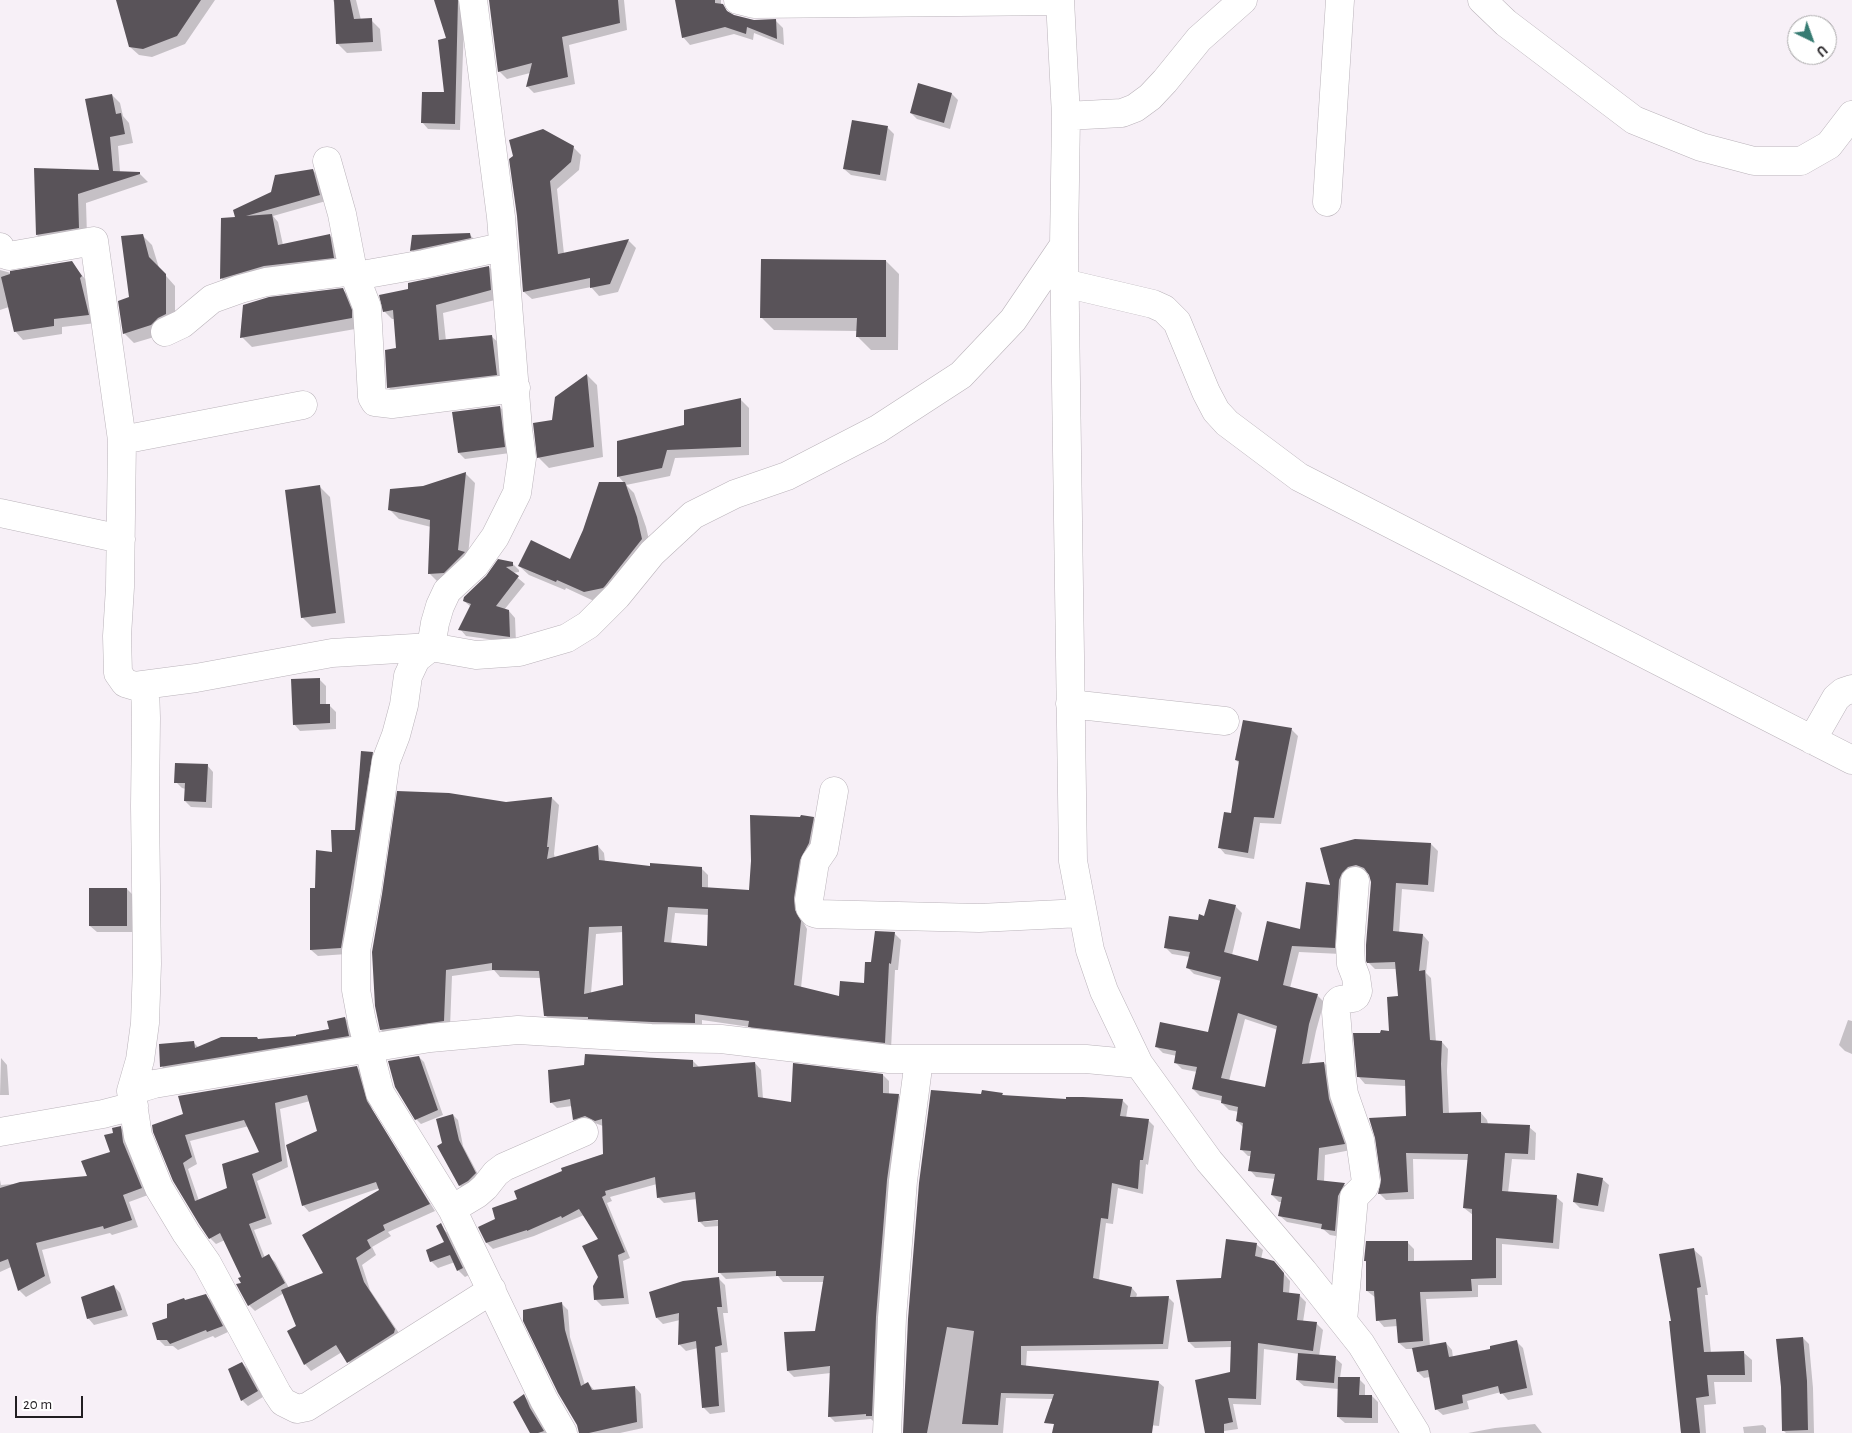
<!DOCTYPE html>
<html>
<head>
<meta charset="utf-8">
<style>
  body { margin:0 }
  #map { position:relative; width:1852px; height:1433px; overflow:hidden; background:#f7f0f7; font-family:"Alegreya Sans",sans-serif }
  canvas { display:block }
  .north { position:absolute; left:1787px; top:15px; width:50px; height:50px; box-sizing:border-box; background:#fff; border:1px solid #a6a5a6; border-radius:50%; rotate:138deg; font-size:14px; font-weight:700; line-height:20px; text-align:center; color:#211e21 }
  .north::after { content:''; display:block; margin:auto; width:18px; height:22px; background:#367b72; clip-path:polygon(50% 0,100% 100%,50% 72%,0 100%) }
  .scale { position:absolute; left:15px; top:1396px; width:68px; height:22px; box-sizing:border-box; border:2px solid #211e21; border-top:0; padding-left:6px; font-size:15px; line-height:18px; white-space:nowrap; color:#211e21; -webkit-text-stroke:4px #fff; paint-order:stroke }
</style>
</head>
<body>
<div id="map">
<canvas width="1852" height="1433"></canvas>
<div class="north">U</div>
<div class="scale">20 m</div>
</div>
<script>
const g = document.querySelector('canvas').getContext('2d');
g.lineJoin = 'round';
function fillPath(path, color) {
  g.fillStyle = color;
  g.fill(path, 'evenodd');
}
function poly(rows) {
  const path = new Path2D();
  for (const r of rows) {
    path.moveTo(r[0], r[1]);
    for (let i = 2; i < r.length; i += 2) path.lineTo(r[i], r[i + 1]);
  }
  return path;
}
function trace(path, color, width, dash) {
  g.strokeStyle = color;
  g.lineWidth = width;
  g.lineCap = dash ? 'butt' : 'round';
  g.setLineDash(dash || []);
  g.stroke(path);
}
fillPath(poly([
  [118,0,215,0,185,44,152,57,139,55,130,47],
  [333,0,356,0,361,20,371,20,380,29,382,51,347,53,338,44,336,8],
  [442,0,465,1,460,130,428,129,422,122,446,94,447,39],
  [490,0,624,0,627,30,569,45,575,84,534,93,527,86,530,73,507,79,499,71],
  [676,0,721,0,721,5,731,15,754,21,776,21,783,28,784,45,754,33,753,40,734,34,690,45,683,37],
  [919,85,952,94,958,100,950,129,917,119,911,113],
  [112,95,120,103,123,116,129,123,133,143,118,146,120,172,139,173,148,182,86,203,87,236,45,243,37,235,35,169,101,172],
  [888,128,894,134,886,181,851,175,844,169],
  [543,130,573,147,581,155,579,170,557,189,564,254,628,240,636,248,618,292,599,296,591,287,532,299,524,292],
  [313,170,319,177,326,201,273,216,278,222,283,245,329,235,336,241,340,264,228,285,222,279,223,219,237,218],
  [142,235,152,245,159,268,175,286,175,324,161,335,134,343,124,333],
  [470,235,476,241,418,256,412,250],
  [886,261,899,274,898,350,871,350,858,337,858,331,774,330,761,317],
  [71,262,90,285,96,323,62,327,62,334,23,340,15,331,9,307,0,310,0,270,11,273],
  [489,267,497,275,499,299,443,313,446,341,491,336,500,344,505,383,397,395,388,387,397,349,395,319,392,319,384,311,409,290],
  [342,289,352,299,361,328,252,347,242,337],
  [587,375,597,385,603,457,549,468,539,458,535,424,553,421],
  [741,400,749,408,749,455,675,458,670,476,626,485,634,493,646,527,651,549,594,601,566,588,565,590,529,575,519,566,570,560,625,484,619,477,618,442,685,426],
  [500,407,506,414,510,453,465,459,459,453],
  [465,473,475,483,468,556,440,584,430,574,431,527,399,519,389,509,424,487],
  [320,487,330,497,345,623,312,627,302,617],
  [512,563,519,570,519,572,512,573,525,584,504,610,509,611,515,618,516,643,466,636,460,629,471,607,464,601,487,577],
  [319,679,326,686,326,705,329,705,336,712,336,729,300,731,294,724],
  [1244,721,1292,730,1298,736,1281,824,1260,823,1254,859,1225,854,1219,847,1232,814,1240,764,1236,760],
  [372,753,378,760,347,954,318,956,311,950,316,889,333,853,357,832],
  [207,765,213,772,212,808,191,807,185,801,186,789,182,788,176,782],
  [552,798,559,805,554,854,555,858,598,846,604,853,605,862,651,867,701,868,708,875,708,889,750,891,813,818,820,825,801,918,807,929,801,988,840,997,865,984,872,963,894,933,901,940,898,970,895,970,891,1049,757,1033,750,1027,702,1020,702,1029,552,1022,545,1015,541,978,500,977,494,970,452,976,450,1028,388,1037,381,1030,376,1005,506,803],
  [675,913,709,915,709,947,671,944],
  [623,932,624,986,591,993,596,934],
  [1431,844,1438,851,1434,892,1402,889,1399,933,1423,935,1429,942,1426,973,1431,978,1436,1042,1442,1042,1448,1049,1447,1071,1449,1114,1481,1113,1487,1120,1488,1124,1529,1127,1536,1133,1535,1160,1512,1159,1508,1193,1556,1197,1563,1203,1559,1249,1502,1244,1502,1285,1478,1285,1478,1297,1426,1299,1430,1346,1446,1343,1452,1350,1453,1358,1492,1350,1516,1341,1523,1348,1533,1395,1508,1400,1501,1392,1467,1401,1469,1409,1443,1415,1436,1409,1430,1377,1424,1378,1418,1372,1414,1349,1406,1349,1399,1343,1398,1326,1384,1327,1378,1320,1376,1298,1367,1291,1367,1262,1365,1261,1407,1242,1414,1249,1414,1262,1473,1261,1473,1215,1464,1208,1469,1160,1413,1159,1414,1199,1386,1200,1379,1193,1408,1117,1406,1086,1365,1084,1359,1077,1382,1034,1391,1032,1400,997,1397,969,1375,969,1368,962,1372,882,1370,874,1364,872,1341,954,1299,952,1290,988,1317,995,1324,1002,1316,1031,1309,1065,1324,1063,1331,1070,1351,1150,1325,1155,1324,1182,1345,1185,1351,1191,1342,1237,1330,1235,1323,1229,1287,1222,1280,1216,1282,1202,1279,1202,1272,1195,1275,1179,1256,1177,1250,1170,1252,1156,1248,1156,1241,1149,1244,1128,1237,1121,1239,1112,1229,1110,1222,1103,1222,1101,1200,1096,1193,1089,1197,1072,1182,1069,1175,1062,1177,1056,1163,1053,1156,1046,1209,1033,1221,981,1194,974,1187,967,1190,957,1172,954,1165,947,1199,922,1205,917,1235,906,1242,913,1232,955,1258,962,1301,930,1331,886,1322,849],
  [1245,1019,1278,1030,1266,1088,1229,1081],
  [127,889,133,895,133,932,97,932,90,926],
  [345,1018,350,1024,354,1041,167,1072,162,1067,193,1042,198,1047,298,1038,330,1030],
  [1848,1020,1852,1021,1852,1054,1845,1051,1839,1045],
  [419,1057,424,1062,443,1115,421,1124,416,1119],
  [1,1058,7,1065,9,1095,0,1095],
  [693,1061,699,1067,755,1063,761,1070,763,1099,792,1103,883,1075,889,1081,889,1094,898,1095,904,1101,878,1421,873,1421,871,1419,835,1422,829,1416,831,1373,794,1377,788,1371,785,1333,816,1333,824,1282,783,1282,778,1276,726,1279,720,1273,719,1226,705,1227,699,1221,697,1199,664,1203,658,1197,657,1184,610,1197,612,1201,607,1203,630,1258,623,1261,629,1304,602,1306,596,1300,600,1277,600,1240,584,1215,534,1236,493,1249,487,1243,497,1220,519,1199,605,1155,603,1126,592,1122,580,1125,574,1119,572,1106,557,1108,551,1102],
  [724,1218,724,1220,703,1222,703,1220],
  [357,1067,363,1074,372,1109,435,1211,388,1232,391,1236,372,1247,376,1255,362,1265,370,1290,401,1336,354,1369,342,1352,311,1371,305,1364,298,1327,284,1293,255,1311,249,1305,242,1278,225,1240,216,1244,210,1238,154,1131],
  [310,1101,318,1132,303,1205,309,1212,380,1188,381,1191,325,1273,289,1288,275,1262,269,1256,265,1258,254,1230,272,1224,257,1181,288,1167,280,1109],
  [249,1126,260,1152,228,1189,199,1201,188,1169,197,1164,190,1141],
  [1002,1094,1005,1096,1067,1100,1122,1100,1128,1106,1126,1118,1149,1121,1154,1126,1148,1165,1146,1164,1143,1194,1118,1188,1113,1224,1106,1223,1099,1280,1132,1288,1137,1294,1136,1298,1168,1297,1174,1303,1168,1349,1027,1351,1026,1366,1158,1382,1164,1387,1159,1426,1055,1415,1053,1399,1006,1398,1003,1433,904,1433,982,1095],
  [453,1115,458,1120,463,1146,480,1178,465,1191,460,1186,439,1147,444,1144],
  [120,1127,127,1134,148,1195,129,1202,138,1227,112,1235,110,1233,42,1250,51,1283,26,1297,19,1290,11,1267,0,1272,0,1180,1,1185,89,1177,112,1152,115,1134],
  [1602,1179,1609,1185,1604,1212,1580,1208,1574,1202],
  [443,1229,450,1235,469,1275,465,1277,458,1270,455,1262,438,1268,431,1261,445,1243],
  [1256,1244,1263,1250,1261,1259,1280,1269,1290,1281,1289,1294,1299,1295,1306,1302,1303,1322,1316,1323,1323,1330,1319,1356,1335,1358,1342,1364,1340,1378,1359,1379,1365,1385,1365,1396,1372,1396,1378,1402,1378,1423,1345,1423,1338,1417,1339,1389,1304,1386,1297,1380,1299,1354,1264,1349,1261,1405,1233,1404,1238,1429,1210,1433,1231,1373,1232,1347,1195,1348,1189,1342,1222,1279],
  [1694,1250,1702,1257,1708,1295,1705,1295,1711,1353,1744,1353,1752,1360,1752,1382,1714,1382,1716,1404,1704,1405,1706,1433,1681,1433,1672,1322],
  [719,1279,725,1285,728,1313,723,1313,728,1352,721,1353,725,1412,710,1414,704,1408,698,1348,686,1351,680,1345,680,1320,663,1324,657,1318],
  [114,1286,120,1293,128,1316,94,1325,88,1318],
  [205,1295,212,1301,228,1332,215,1338,213,1336,178,1350,173,1346,165,1346,159,1340,168,1318,186,1301],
  [561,1303,568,1310,570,1337,585,1385,588,1383,595,1391,635,1387,641,1394,643,1428,620,1433,579,1433],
  [1803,1338,1809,1344,1813,1388,1814,1433,1786,1433,1783,1430],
  [242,1363,249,1370,263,1397,248,1406,242,1400],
  [524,1396,530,1402,547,1433,532,1433],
  [1535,1424,1542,1433,1468,1433,1495,1428],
  [1763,1425,1766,1428,1766,1433,1744,1433,1743,1427]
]), '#0003');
fillPath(poly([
  [116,0,201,0,177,36,143,49,129,47],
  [334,0,350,0,354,19,372,18,373,42,336,44],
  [434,0,458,0,455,124,421,123,422,92,444,92,438,40,446,38],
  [489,0,618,0,620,23,562,37,568,77,526,87,532,63,498,72],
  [675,0,715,0,715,3,723,4,727,11,734,15,754,20,776,19,777,39,747,27,746,34,725,27,682,38],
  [918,83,952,93,944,123,910,113],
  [112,94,116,114,121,113,125,134,110,137,113,171,140,172,140,174,78,194,79,228,36,235,34,168,99,170,85,99],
  [852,120,888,126,880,175,843,169],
  [543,129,574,146,571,162,550,181,558,254,629,239,610,284,590,288,590,278,523,292,517,216,509,159,513,156,509,140],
  [313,169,320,195,246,216,272,214,278,245,330,234,334,258,264,266,220,279,221,218,235,217,233,210,271,192,275,175],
  [470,233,471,238,410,251,412,235],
  [143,234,149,257,166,274,166,314,158,318,151,325,123,334,118,301,129,297,121,236],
  [761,259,886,260,886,337,856,337,857,318,760,318],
  [72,261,82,276,80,278,89,315,54,319,54,326,14,332,1,277,10,274,10,271],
  [489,266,491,290,436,305,439,340,492,335,497,375,387,388,385,350,396,348,393,310,383,312,379,295,408,289,408,283],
  [343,288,352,310,352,318,240,338,243,305,269,297],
  [587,374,594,447,537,458,533,423,552,420,555,397],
  [741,398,741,447,667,450,662,468,617,477,617,441,684,425,684,410],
  [500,406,505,447,458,453,452,412],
  [466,472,458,550,465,552,444,573,428,574,430,520,388,510,390,489,423,486],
  [599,482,625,482,637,517,642,539,605,586,603,588,584,592,557,580,556,582,518,566,531,540,570,559,583,530],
  [320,485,336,613,301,618,285,490],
  [498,559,513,562,513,566,506,567,519,576,496,606,509,610,510,637,458,630,471,604,463,601,464,597,486,576],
  [320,678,320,704,330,704,330,723,293,725,291,679],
  [1243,720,1292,728,1274,818,1254,817,1248,853,1218,848,1224,812,1231,813,1239,761,1235,760],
  [361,751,373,752,341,948,310,950,310,888,315,888,316,850,332,852,331,830,355,830],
  [175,763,208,764,206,802,184,801,185,783,174,783],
  [397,791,449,793,506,802,552,797,547,847,549,847,547,859,598,845,599,860,650,866,650,863,702,867,702,887,749,890,751,861,750,815,800,817,801,815,814,817,809,843,800,860,794,898,795,910,801,921,794,985,839,996,840,981,864,983,865,962,871,962,875,931,895,932,891,964,889,963,885,1043,748,1027,749,1021,695,1014,695,1023,652,1022,588,1019,588,1017,544,1016,539,971,492,970,492,963,446,970,444,1021,380,1030,375,1006,372,952,382,894],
  [668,907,708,909,707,946,664,942],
  [622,926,623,985,584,994,589,927],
  [1355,839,1431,843,1428,885,1396,883,1393,931,1423,934,1419,971,1425,970,1430,1040,1442,1041,1441,1064,1443,1113,1481,1112,1481,1123,1530,1125,1528,1154,1505,1153,1502,1191,1557,1195,1553,1243,1496,1238,1496,1278,1471,1279,1472,1291,1420,1292,1423,1341,1398,1343,1396,1319,1376,1321,1374,1291,1366,1291,1366,1261,1364,1261,1366,1241,1408,1241,1408,1261,1472,1260,1472,1209,1463,1208,1468,1154,1406,1153,1408,1192,1378,1194,1381,1180,1375,1138,1369,1118,1406,1116,1405,1080,1357,1077,1353,1033,1380,1033,1381,1030,1389,1031,1387,997,1398,996,1395,962,1367,963,1366,961,1366,945,1371,882,1369,875,1364,868,1356,865,1348,867,1342,873,1339,880,1335,948,1292,946,1283,985,1318,994,1309,1024,1302,1064,1324,1062,1329,1099,1345,1144,1319,1148,1317,1180,1345,1183,1338,1196,1335,1231,1321,1229,1322,1224,1278,1216,1282,1197,1271,1195,1275,1174,1248,1171,1251,1151,1240,1150,1243,1123,1236,1121,1238,1107,1221,1103,1222,1096,1192,1089,1197,1067,1174,1063,1176,1051,1155,1047,1160,1022,1208,1032,1221,977,1186,968,1190,952,1164,948,1169,916,1198,920,1199,914,1204,916,1209,899,1236,905,1224,952,1258,961,1267,921,1300,929,1306,882,1330,885,1320,848],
  [1238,1013,1277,1026,1265,1087,1221,1078],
  [89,888,127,888,127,926,89,926],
  [345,1017,349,1036,160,1067,159,1044,194,1041,195,1048,221,1037,257,1037,258,1039,296,1036,296,1035,329,1029,327,1021],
  [585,1054,693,1060,693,1067,755,1062,758,1097,791,1102,793,1063,883,1074,883,1093,899,1094,887,1180,876,1317,872,1416,866,1416,866,1414,828,1417,830,1366,787,1371,784,1332,815,1331,824,1276,776,1276,776,1271,718,1273,718,1220,698,1222,695,1192,657,1198,655,1177,605,1191,606,1195,602,1197,625,1252,618,1255,624,1298,594,1300,593,1286,598,1277,582,1246,598,1239,579,1209,562,1218,561,1216,527,1231,527,1230,486,1243,478,1227,495,1219,492,1208,517,1199,514,1191,562,1171,561,1168,603,1154,602,1119,595,1121,585,1116,573,1120,570,1099,550,1103,548,1070,584,1065],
  [419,1056,438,1110,415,1120,395,1087,388,1061],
  [357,1066,367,1101,430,1204,383,1225,385,1230,367,1240,371,1248,356,1258,364,1282,395,1329,394,1333,347,1363,336,1345,304,1365,287,1331,296,1326,281,1290,323,1273,302,1235,379,1190,376,1182,302,1206,286,1145,317,1131,307,1095,275,1103,282,1161,252,1174,266,1218,249,1224,262,1258,269,1254,285,1283,248,1306,236,1284,241,1283,238,1278,241,1277,220,1233,209,1239,199,1224,173,1181,153,1132,152,1125,183,1114,178,1096],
  [244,1120,259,1152,222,1164,227,1188,195,1201,183,1163,192,1157,185,1135],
  [931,1090,981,1094,982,1090,1003,1093,1002,1095,1066,1099,1066,1097,1083,1097,1123,1099,1120,1116,1149,1119,1143,1160,1140,1160,1138,1189,1112,1183,1108,1219,1101,1218,1093,1278,1132,1287,1130,1297,1169,1296,1163,1344,1021,1346,1021,1365,1159,1381,1152,1433,1052,1433,1054,1424,1044,1423,1054,1394,1001,1393,998,1425,962,1424,974,1331,947,1327,927,1433,903,1433,908,1319,919,1183],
  [453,1114,459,1140,476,1173,468,1181,459,1186,437,1146,442,1143,436,1119],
  [121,1126,123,1142,142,1188,123,1195,132,1220,104,1229,103,1226,36,1243,45,1276,18,1291,8,1259,0,1262,0,1188,20,1182,87,1176,81,1161,110,1152,104,1135,113,1133,112,1128],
  [1577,1173,1603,1178,1598,1206,1573,1202],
  [441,1223,463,1268,457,1271,450,1255,430,1262,426,1250,444,1242,436,1226],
  [1226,1239,1257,1243,1255,1256,1274,1261,1284,1273,1283,1292,1300,1294,1297,1320,1317,1322,1313,1351,1258,1343,1256,1399,1228,1398,1233,1422,1224,1424,1224,1433,1205,1433,1195,1380,1230,1372,1231,1341,1188,1342,1176,1280,1221,1278],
  [1694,1248,1701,1287,1697,1288,1704,1352,1744,1351,1745,1375,1707,1375,1709,1396,1696,1398,1700,1433,1681,1433,1669,1321,1671,1321,1659,1254],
  [719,1277,722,1307,717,1307,722,1345,715,1347,719,1406,702,1408,696,1341,678,1345,679,1313,656,1318,649,1292,683,1281],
  [114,1285,122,1310,87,1319,81,1297],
  [206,1294,223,1326,207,1332,206,1330,170,1344,167,1340,157,1340,152,1323,167,1318,167,1304,184,1298,185,1300],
  [562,1302,565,1330,581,1386,588,1382,592,1390,635,1386,637,1422,589,1433,579,1433,577,1425,558,1393,523,1321,523,1310],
  [1803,1337,1807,1381,1808,1430,1782,1431,1781,1387,1776,1339],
  [1517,1340,1527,1388,1500,1394,1498,1386,1462,1395,1463,1403,1435,1410,1428,1370,1417,1372,1412,1348,1446,1342,1449,1357,1490,1349,1490,1346],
  [1298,1353,1336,1356,1334,1383,1296,1380],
  [242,1362,258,1391,241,1401,228,1369],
  [1338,1377,1360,1377,1359,1395,1372,1395,1372,1418,1337,1417],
  [524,1394,530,1408,544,1431,538,1433,530,1433,513,1402]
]), '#595359');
const minor = poly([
  [738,0,754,4,1060,1],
  [1060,0,1066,116,1064,245,1073,861,1090,950,1104,991,1139,1064,1209,1161,1303,1271,1361,1344,1416,1433],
  [1482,0,1506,23,1634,120,1701,147,1754,161,1801,161,1829,145,1852,115],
  [1066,116,1122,113,1135,108,1150,97,1165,81,1199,39,1243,0],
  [327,161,342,214,353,271,367,307,372,397,375,402,392,404,516,388],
  [1327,202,1340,0],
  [0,247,3,254,9,256,94,241,122,440,303,405],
  [356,276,424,264,502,247],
  [1064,283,1153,304,1164,309,1177,322,1206,392,1216,411,1227,423,1299,477,1852,760],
  [165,332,182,324,212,299,240,289,266,282,353,271],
  [122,440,120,587,117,636,118,673,125,683,135,686,196,678,332,653,431,647,435,623,440,606,447,591,475,565,495,537,517,493,522,458,518,429,501,217,473,0],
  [0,513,121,539],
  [145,685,146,718,145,806,147,964,145,1023,140,1060,131,1091,138,1136,159,1188,186,1233,207,1263,277,1393,283,1402,297,1409,307,1407,492,1290],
  [1070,704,1225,721],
  [1812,740,1836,698,1843,692,1852,689],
  [834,791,824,849,815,862,809,900,810,908,814,913,817,914,979,918,1082,913],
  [131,1091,154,1084,430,1038,518,1030,651,1038,721,1039,889,1059,1086,1059,1139,1064],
  [0,1132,103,1114,134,1106],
  [452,1209,477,1194,485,1187,496,1173,504,1167,584,1132],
  [1343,1321,1354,1197,1364,1187,1366,1182,1360,1140,1344,1094,1341,1073,1336,1012,1337,1003,1340,1000,1353,998,1356,996,1358,991,1356,977,1351,964,1350,945,1355,881],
  [563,1433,544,1400,452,1209,380,1093,362,1022,356,990,356,951,367,891,386,761,396,735,404,705,408,676,416,659,431,647,476,655,519,652,567,638,588,625,617,596,652,553,693,515,735,494,787,476,878,429,961,375,1013,320,1064,245],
  [887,1433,892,1318,903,1181,919,1060]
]);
trace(minor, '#bab3ba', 29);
trace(minor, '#fff', 28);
</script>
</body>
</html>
